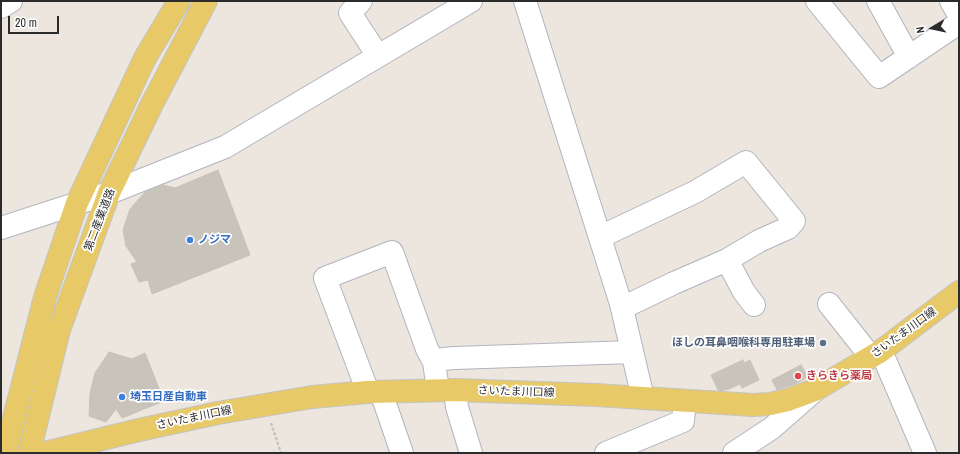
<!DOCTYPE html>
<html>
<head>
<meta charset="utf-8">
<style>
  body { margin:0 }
  #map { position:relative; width:960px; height:454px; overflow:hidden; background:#ece6de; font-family:"Archivo Narrow",sans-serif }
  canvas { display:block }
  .frame { position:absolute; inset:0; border:2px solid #2b2b2b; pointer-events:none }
  .north { position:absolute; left:912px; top:8px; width:40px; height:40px; -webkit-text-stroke:3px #fff; paint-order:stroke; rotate:261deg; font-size:11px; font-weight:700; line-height:16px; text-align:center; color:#2b2b2b }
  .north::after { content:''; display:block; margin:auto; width:14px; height:18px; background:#2b2b2b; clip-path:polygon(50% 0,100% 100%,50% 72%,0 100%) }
  .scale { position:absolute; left:8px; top:16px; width:51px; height:18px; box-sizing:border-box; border:2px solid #2b2b2b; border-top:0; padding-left:5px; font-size:12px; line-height:14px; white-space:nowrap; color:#2b2b2b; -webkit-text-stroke:3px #fff; paint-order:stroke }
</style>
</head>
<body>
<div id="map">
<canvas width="960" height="454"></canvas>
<div class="frame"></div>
<div class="north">N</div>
<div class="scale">20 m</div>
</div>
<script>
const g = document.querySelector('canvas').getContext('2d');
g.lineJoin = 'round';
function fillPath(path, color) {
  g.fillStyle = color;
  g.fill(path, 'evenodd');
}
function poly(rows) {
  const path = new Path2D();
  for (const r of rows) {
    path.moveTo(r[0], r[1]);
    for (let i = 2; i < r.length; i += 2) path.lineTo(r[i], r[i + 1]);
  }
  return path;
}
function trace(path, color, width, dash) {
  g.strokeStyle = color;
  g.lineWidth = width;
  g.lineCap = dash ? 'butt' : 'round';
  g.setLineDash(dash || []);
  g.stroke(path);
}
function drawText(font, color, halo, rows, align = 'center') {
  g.font = font + ' "Archivo Narrow","Noto Sans JP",sans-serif';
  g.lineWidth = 3.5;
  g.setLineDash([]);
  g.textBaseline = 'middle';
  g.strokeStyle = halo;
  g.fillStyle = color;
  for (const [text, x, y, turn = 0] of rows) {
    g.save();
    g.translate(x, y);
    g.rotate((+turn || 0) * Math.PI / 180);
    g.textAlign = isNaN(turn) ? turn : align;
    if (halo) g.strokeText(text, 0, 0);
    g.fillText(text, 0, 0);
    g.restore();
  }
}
const building = poly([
  [218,170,250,255,152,294,148,280,139,282,131,264,137,262,126,246,123,230,130,209,145,192,163,185,175,188,218,170],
  [109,352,132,359,145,353,164,401,122,418,116,409,106,422,89,416,90,393,95,373,109,352],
  [743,360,744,363,750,360,759,380,742,388,740,384,727,390,726,389,723,391,718,390,711,375,743,360],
  [801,365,808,377,795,384,777,390,772,380,801,365]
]);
fillPath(building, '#c8c4bc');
trace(building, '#c7c2b8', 1);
const minor = poly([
  [361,1,350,13,378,56],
  [525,1,621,304,643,398],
  [817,1,879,77,959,23],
  [878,1,909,57],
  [951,1,959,15],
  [1,7,11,1],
  [1,228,109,193,225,147,471,1],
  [600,237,695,192,746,162,794,221,788,228,759,241,727,260,674,283,622,308],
  [727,260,744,292,754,305],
  [829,304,871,357],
  [881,351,925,453],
  [434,362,443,359,455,358,632,352],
  [455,390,457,407,471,453],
  [368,392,325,278,392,252,427,349,434,362,438,390],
  [381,392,402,453],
  [606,453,683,421,685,401],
  [734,453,772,428,814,391]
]);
const major = poly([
  [5,453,45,297,77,203,145,58,179,1],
  [29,453,59,330,109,193,152,104,206,1],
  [45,453,139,430,218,413,312,397,368,392,455,390,596,395,753,405,770,404,788,400,815,390,871,357,881,351,959,292]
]);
trace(minor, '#b1b4be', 24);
trace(major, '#c4c4c4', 24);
trace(poly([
  [271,423,281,453]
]), '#c4c4c4', 2.5, [3, 2]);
trace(minor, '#fff', 22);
trace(major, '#e8c967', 22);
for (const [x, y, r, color] of [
  [190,240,4,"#3f7fe0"],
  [823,343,4,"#5c6f8a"],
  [798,376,4,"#e0444e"],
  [122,397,4,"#3f7fe0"]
]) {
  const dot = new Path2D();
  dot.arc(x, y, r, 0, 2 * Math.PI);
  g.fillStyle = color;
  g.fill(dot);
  trace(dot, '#fff', 1.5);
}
drawText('11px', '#2b2b2b', '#fff', [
  ["第二産業道路",100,220,-69],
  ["さいたま川口線",904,333,-36],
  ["さいたま川口線",516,392,2],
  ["さいたま川口線",194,418,-12]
]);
drawText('bold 11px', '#366cbe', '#fff', [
  ["ノジマ",198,240],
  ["埼玉日産自動車",130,397]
], 'left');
drawText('bold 11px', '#4e5e75', '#fff', [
  ["ほしの耳鼻咽喉科専用駐車場",815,343]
], 'right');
drawText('bold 11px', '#be3a42', '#fff', [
  ["きらきら薬局",806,376]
], 'left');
</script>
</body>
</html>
